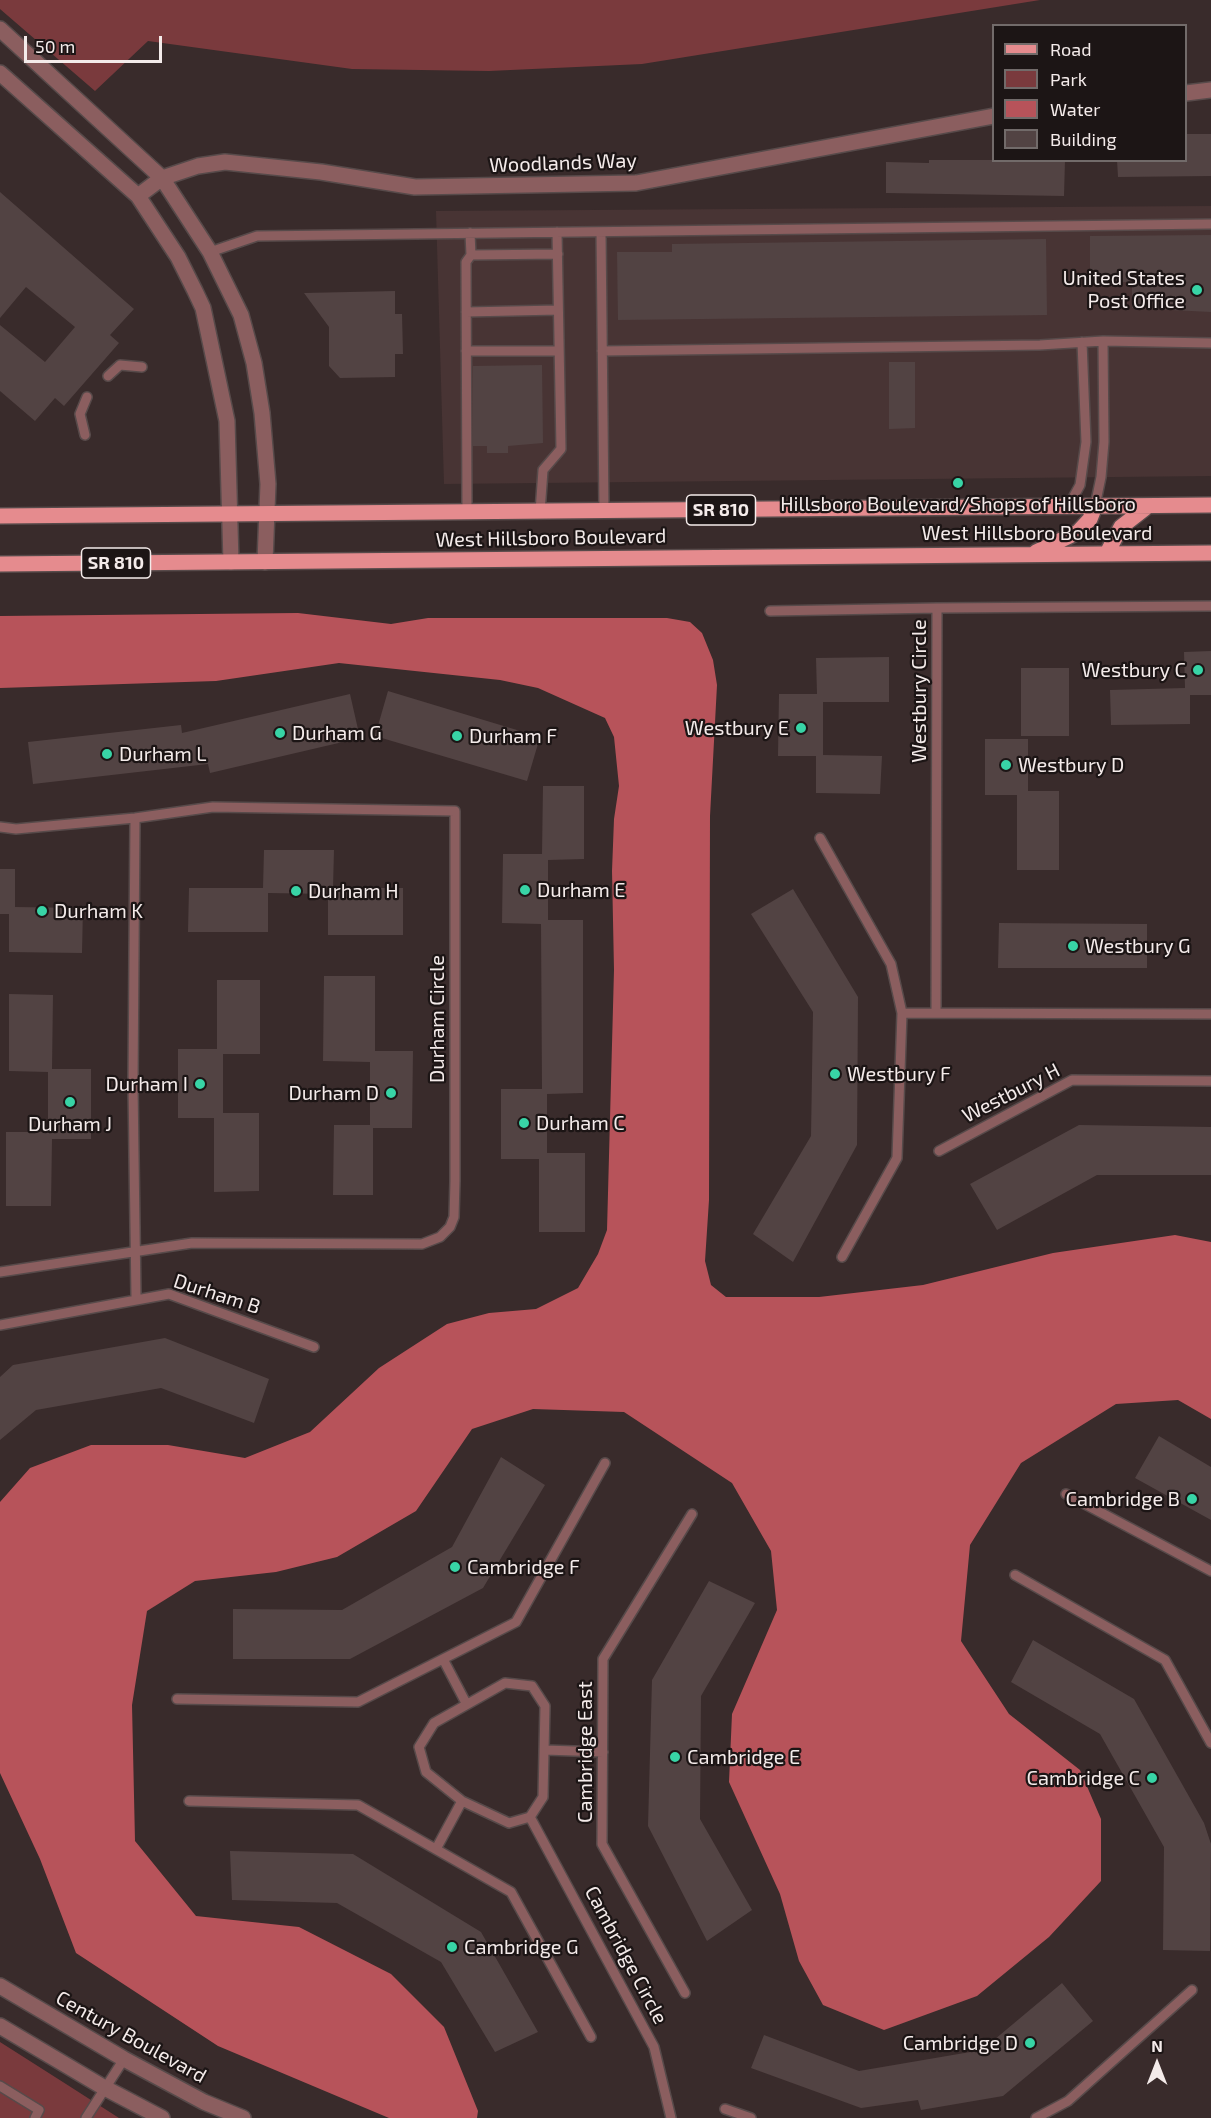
<!DOCTYPE html>
<html>
<head>
<meta charset="utf-8">
<style>
  body { margin:0 }
  #map { position:relative; width:1211px; height:2118px; overflow:hidden; background:#392b2b; font-family:"Exo 2",sans-serif }
  canvas { display:block }
  .legend { position:absolute; left:992px; top:24px; width:195px; height:138px; box-sizing:border-box; background:#1c1515; border:2px solid #726b6a; margin:0; padding:8px 10px; list-style:none; font-size:18px; color:#f4ebea }
  .legend li { display:flex; align-items:center; gap:12px; height:30px }
  .legend b { width:30px; border:2px solid #726b6a }
  .north { position:absolute; left:1127px; top:2034px; width:60px; height:60px; -webkit-text-stroke:4px #1c1515; paint-order:stroke; rotate:0deg; font-size:16px; font-weight:700; line-height:24px; text-align:center; color:#f4ebea }
  .north::after { content:''; display:block; margin:auto; width:21px; height:27px; background:#f4ebea; clip-path:polygon(50% 0,100% 100%,50% 72%,0 100%) }
  .scale { position:absolute; left:24px; top:36px; width:138px; height:27px; box-sizing:border-box; border:3px solid #f4ebea; border-top:0; padding-left:8px; font-size:18px; line-height:21px; white-space:nowrap; color:#f4ebea; -webkit-text-stroke:4px #1c1515; paint-order:stroke }
</style>
</head>
<body>
<div id="map">
<canvas width="1211" height="2118"></canvas>
<ul class="legend">
<li><b style="height:8px;background:#e58b8e"></b>Road</li>
<li><b style="height:16px;background:#7a3a3d"></b>Park</li>
<li><b style="height:16px;background:#b7535a"></b>Water</li>
<li><b style="height:16px;background:#524343"></b>Building</li>
</ul>
<div class="north">N</div>
<div class="scale">50 m</div>
</div>
<script>
const g = document.querySelector('canvas').getContext('2d');
g.lineJoin = 'round';
function fillPath(path, color) {
  g.fillStyle = color;
  g.fill(path, 'evenodd');
}
function poly(rows) {
  const path = new Path2D();
  for (const r of rows) {
    path.moveTo(r[0], r[1]);
    for (let i = 2; i < r.length; i += 2) path.lineTo(r[i], r[i + 1]);
  }
  return path;
}
function trace(path, color, width, dash) {
  g.strokeStyle = color;
  g.lineWidth = width;
  g.lineCap = dash ? 'butt' : 'round';
  g.setLineDash(dash || []);
  g.stroke(path);
}
function drawText(font, color, halo, rows, align = 'center') {
  g.font = font + ' "Exo 2",sans-serif';
  g.lineWidth = 4.5;
  g.setLineDash([]);
  g.textBaseline = 'middle';
  g.strokeStyle = halo;
  g.fillStyle = color;
  for (const [text, x, y, turn = 0] of rows) {
    g.save();
    g.translate(x, y);
    g.rotate((+turn || 0) * Math.PI / 180);
    g.textAlign = isNaN(turn) ? turn : align;
    if (halo) g.strokeText(text, 0, 0);
    g.fillText(text, 0, 0);
    g.restore();
  }
}
fillPath(poly([
  [1211,206,1211,476,444,484,436,211]
]), '#483434');
fillPath(poly([
  [0,0,1040,0,642,64,489,71,352,69,148,41,95,91,0,9],
  [0,2042,66,2084,119,2118,0,2118]
]), '#7a3a3d');
fillPath(poly([
  [298,613,391,624,428,618,667,618,690,622,702,633,713,660,717,685,710,816,709,1200,705,1261,711,1285,726,1297,819,1297,923,1285,1053,1253,1175,1235,1211,1242,1211,1419,1178,1400,1116,1404,1021,1463,970,1545,961,1641,1009,1714,1080,1770,1101,1819,1101,1881,1049,1937,977,1996,884,2030,823,2005,799,1961,780,1894,729,1782,732,1714,777,1610,771,1551,732,1483,624,1412,533,1409,472,1429,416,1511,337,1557,276,1572,195,1581,147,1611,132,1705,135,1841,196,1916,299,1927,391,1974,444,2027,478,2111,477,2118,389,2118,218,2046,76,1953,40,1859,0,1773,0,1502,30,1468,91,1445,168,1445,245,1458,310,1432,379,1368,447,1324,489,1313,536,1309,578,1288,598,1254,607,1230,614,970,612,871,614,819,619,786,614,737,605,718,538,688,500,680,339,663,216,681,0,688,0,616]
]), '#b7535a');
fillPath(poly([
  [1185,134,1211,134,1211,176,1118,177,1117,160,1185,160],
  [929,160,1065,160,1064,196,886,193,886,162,929,163],
  [0,192,134,309,110,335,119,343,64,406,55,398,35,421,0,391,0,325,45,362,75,327,26,287,0,318],
  [1211,235,1211,312,1132,308,1132,282,1090,282,1090,236],
  [1046,239,1047,315,618,320,617,252,672,252,672,244],
  [395,291,395,314,402,314,403,354,395,354,395,377,340,378,329,366,329,327,304,293],
  [889,362,915,362,915,428,889,429],
  [542,365,543,443,508,446,508,453,487,453,487,446,473,446,473,366],
  [1211,651,1211,695,1190,695,1190,724,1111,725,1110,690,1185,688,1184,652],
  [889,657,889,702,823,702,823,755,882,756,880,794,816,793,816,756,778,756,779,694,817,694,816,658],
  [1021,668,1069,668,1069,736,1021,736],
  [388,691,540,737,527,781,375,736],
  [350,694,360,738,210,773,208,764,33,784,28,742,181,725,182,733],
  [985,739,1028,739,1028,791,1059,791,1059,870,1017,870,1017,795,985,795],
  [543,786,584,786,584,859,548,860,548,920,583,920,583,1093,547,1094,547,1153,585,1153,585,1232,539,1232,539,1159,501,1159,501,1089,542,1089,541,924,502,923,503,854,542,854],
  [264,850,334,850,333,888,403,888,403,935,328,935,328,894,268,893,268,932,188,932,189,888,263,888],
  [0,869,15,869,15,907,83,908,82,953,9,952,9,914,0,914],
  [793,889,858,997,857,1145,793,1262,753,1234,811,1136,813,1012,751,914],
  [999,923,1147,924,1147,968,998,968],
  [324,976,375,976,375,1051,413,1051,412,1128,373,1128,373,1195,333,1195,334,1125,370,1125,370,1062,323,1061],
  [217,980,260,980,260,1054,223,1054,223,1113,259,1113,259,1191,214,1192,214,1118,178,1118,178,1049,217,1049],
  [9,994,53,995,52,1069,91,1069,91,1139,52,1139,51,1206,6,1206,6,1132,48,1132,48,1072,9,1071],
  [1079,1125,1211,1127,1211,1175,1097,1175,997,1230,970,1184],
  [165,1338,269,1379,254,1423,161,1388,36,1410,0,1440,0,1377,13,1365],
  [1159,1436,1211,1467,1211,1520,1135,1478],
  [501,1457,545,1485,483,1588,350,1659,233,1659,233,1609,342,1610,452,1547],
  [709,1581,755,1603,701,1696,700,1819,752,1910,707,1941,648,1826,652,1680],
  [1033,1640,1134,1699,1204,1823,1211,1844,1210,1951,1163,1950,1164,1847,1100,1734,1011,1682],
  [230,1851,353,1854,481,1932,538,2032,495,2052,441,1962,337,1903,232,1900],
  [1062,1983,1093,2021,1003,2096,921,2110,918,2100,861,2108,751,2068,764,2035,859,2071,982,2050]
]), '#524343');
const lane = poly([
  [601,232,604,511],
  [470,233,471,255,558,254],
  [210,252,257,236,1211,224],
  [466,312,558,310],
  [466,351,559,351],
  [602,351,1040,345,1103,341,1211,343],
  [108,376,120,365,142,367],
  [85,435,80,414,87,397],
  [1095,506,1101,477,1104,442,1103,341],
  [1068,507,1080,485,1086,442,1082,342],
  [540,512,543,470,561,449,557,232],
  [467,513,466,262,471,255],
  [770,611,937,608],
  [135,818,133,1085,136,1298],
  [0,827,16,829,135,818,213,807,455,811,455,1181,454,1217,450,1227,440,1237,422,1244,192,1243,0,1272],
  [820,838,891,964,902,1013,897,1158,842,1257],
  [902,1013,1211,1014],
  [936,1013,937,608,1211,606],
  [939,1151,1072,1080,1211,1081],
  [0,1325,169,1294,314,1347],
  [1066,1494,1211,1571],
  [1015,1575,1165,1660,1211,1743],
  [443,1659,466,1703],
  [505,1683,532,1686,545,1706,543,1797,530,1817,509,1823,462,1801,426,1772,419,1747,434,1723,505,1683],
  [177,1699,358,1702,516,1622,605,1463],
  [545,1750,603,1752],
  [189,1801,358,1805,511,1892,591,2037],
  [530,1817,654,2047,671,2118],
  [436,1849,462,1801],
  [685,1993,602,1844,603,1659,692,1514],
  [0,2086,39,2110,35,2118],
  [725,2109,751,2118],
  [86,2118,124,2059],
  [1036,2118,1068,2101,1192,1990]
]);
const street = poly([
  [0,29,162,178,210,252,241,315,254,363,262,413,268,484,265,562],
  [0,73,138,196,178,257,195,291,203,308,227,421,231,562],
  [1186,93,1211,90],
  [138,196,162,178,198,166,225,162,321,172,415,187,636,183,994,116],
  [0,1986,124,2059,204,2102,243,2118],
  [0,2026,103,2087,162,2118]
]);
const primary = poly([
  [0,516,1211,505],
  [1036,552,1078,532,1090,519,1095,506],
  [1107,553,1121,527,1148,506],
  [0,564,1211,553]
]);
trace(lane, '#574a4a', 12);
trace(street, '#574a4a', 18);
trace(primary, '#574a4a', 18);
trace(lane, '#8b5e5f', 9);
trace(street, '#8b5e5f', 15);
trace(primary, '#e58b8e', 15);
for (const [x, y, r, color] of [
  [1197,290,6,"#38d4a6"],
  [958,483,6,"#38d4a6"],
  [1198,670,6,"#38d4a6"],
  [801,728,6,"#38d4a6"],
  [280,733,6,"#38d4a6"],
  [457,736,6,"#38d4a6"],
  [107,754,6,"#38d4a6"],
  [1006,765,6,"#38d4a6"],
  [525,890,6,"#38d4a6"],
  [296,891,6,"#38d4a6"],
  [42,911,6,"#38d4a6"],
  [1073,946,6,"#38d4a6"],
  [835,1074,6,"#38d4a6"],
  [200,1084,6,"#38d4a6"],
  [391,1093,6,"#38d4a6"],
  [70,1102,6,"#38d4a6"],
  [524,1123,6,"#38d4a6"],
  [1192,1499,6,"#38d4a6"],
  [455,1567,6,"#38d4a6"],
  [675,1757,6,"#38d4a6"],
  [1152,1778,6,"#38d4a6"],
  [452,1947,6,"#38d4a6"],
  [1030,2043,6,"#38d4a6"]
]) {
  const dot = new Path2D();
  dot.arc(x, y, r, 0, 2 * Math.PI);
  g.fillStyle = color;
  g.fill(dot);
  trace(dot, '#1c1515', 2);
}
for (const [x, y, w] of [
  [721,510,69],
  [116,563,69]
]) {
  const box = new Path2D();
  box.roundRect(x - w / 2, y - 15, w, 30, 4.5);
  g.fillStyle = '#1c1515';
  g.fill(box);
  trace(box, '#f4ebea', 1.5);
}
drawText('bold 18px', '#f4ebea', null, [
  ["SR 810",721,510],
  ["SR 810",116,563]
]);
drawText('20px', '#f4ebea', '#1c1515', [
  ["Woodlands Way",563,163,-2],
  ["West Hillsboro Boulevard",1037,533],
  ["West Hillsboro Boulevard",551,538,-1],
  ["Westbury Circle",919,691,-90],
  ["Durham Circle",437,1019,-90],
  ["Westbury H",1011,1093,-27],
  ["Durham B",217,1294,18],
  ["Cambridge East",585,1752,-90],
  ["Cambridge Circle",626,1955,62],
  ["Century Boulevard",131,2037,29]
]);
drawText('20px', '#f4ebea', '#1c1515', [
  ["United States",1185,278,"right"],
  ["Post Office",1185,301,"right"],
  ["Hillsboro Boulevard/Shops of Hillsboro",958,504,"center"],
  ["Westbury C",1186,670,"right"],
  ["Westbury E",789,728,"right"],
  ["Durham G",292,733],
  ["Durham F",469,736],
  ["Durham L",119,754],
  ["Westbury D",1018,765],
  ["Durham E",537,890],
  ["Durham H",308,891],
  ["Durham K",54,911],
  ["Westbury G",1085,946],
  ["Westbury F",847,1074],
  ["Durham I",188,1084,"right"],
  ["Durham D",379,1093,"right"],
  ["Durham C",536,1123],
  ["Durham J",70,1124,"center"],
  ["Cambridge B",1180,1499,"right"],
  ["Cambridge F",467,1567],
  ["Cambridge E",687,1757],
  ["Cambridge C",1140,1778,"right"],
  ["Cambridge G",464,1947],
  ["Cambridge D",1018,2043,"right"]
], 'left');
</script>
</body>
</html>
